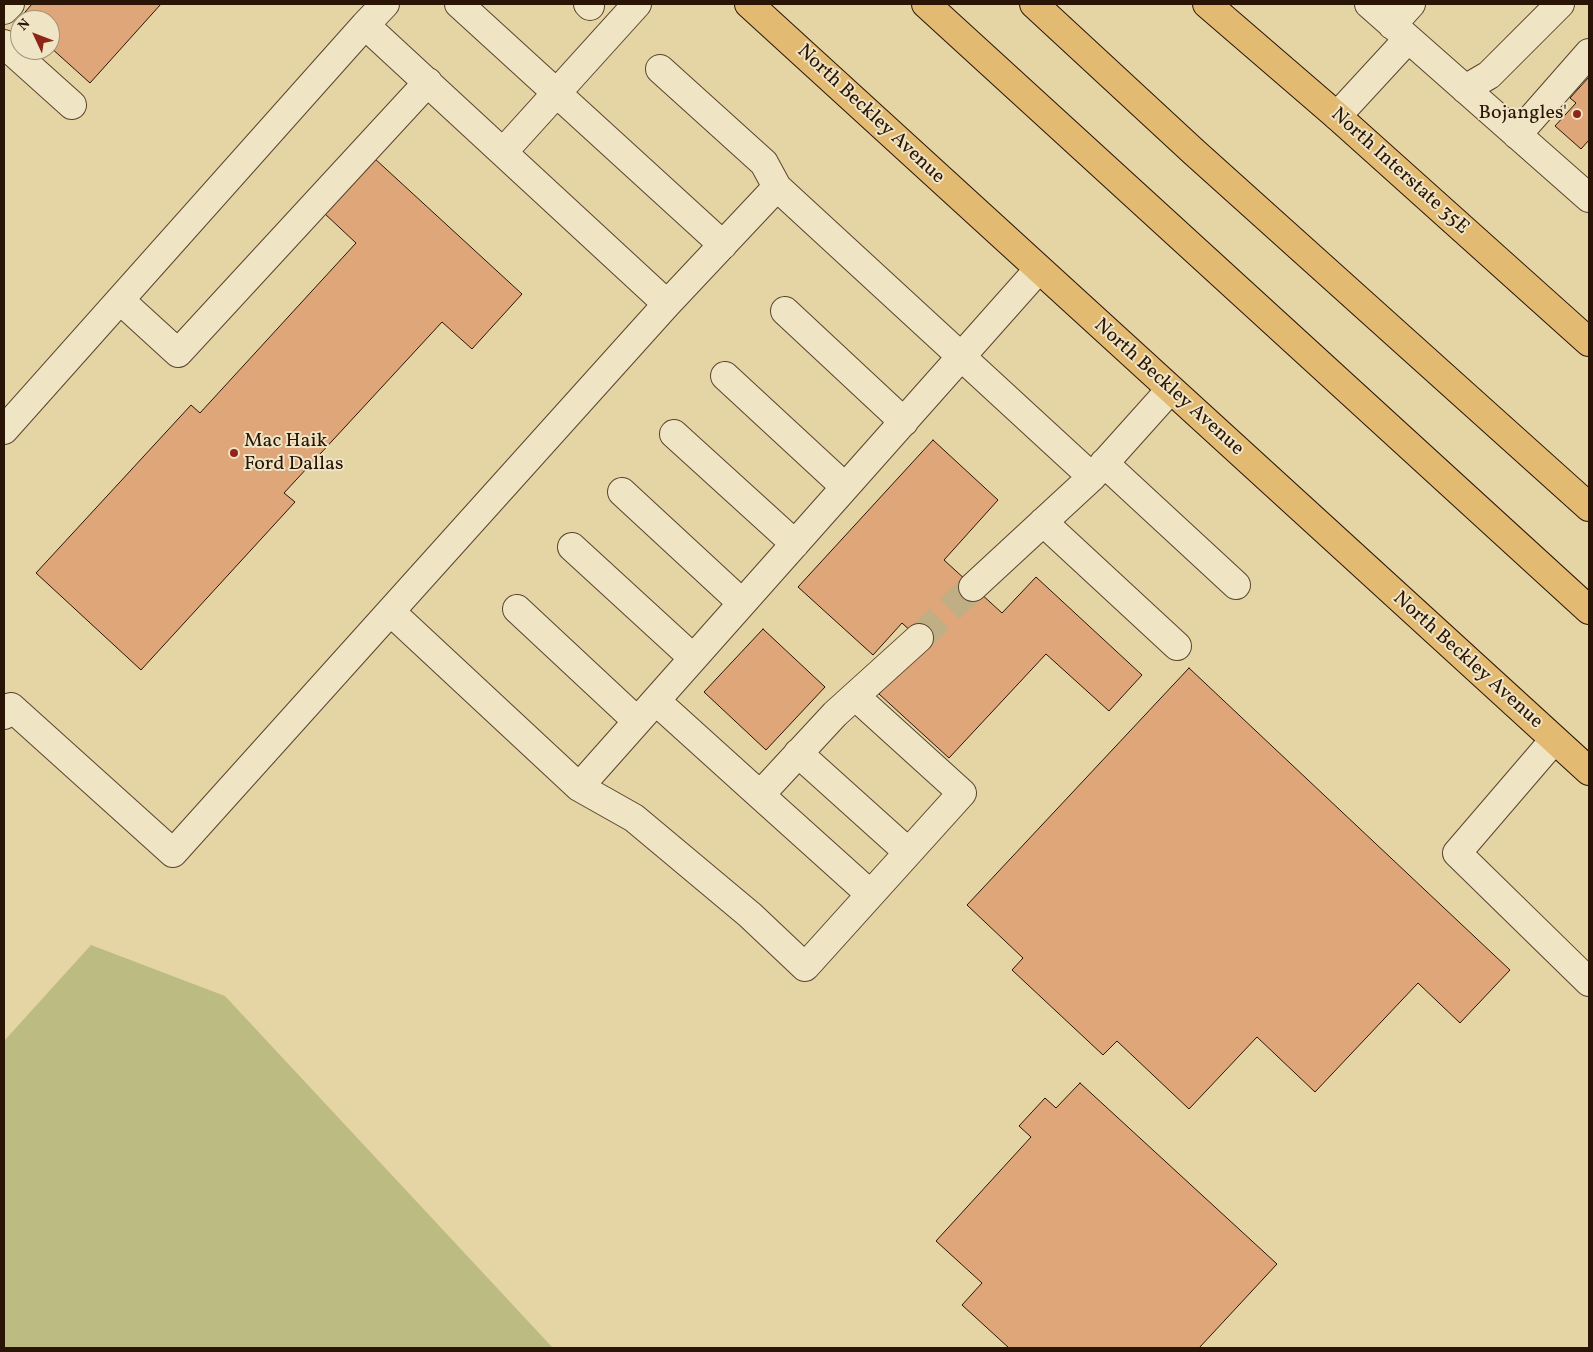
<!DOCTYPE html>
<html>
<head>
<meta charset="utf-8">
<style>
  body { margin:0 }
  #map { position:relative; width:1593px; height:1352px; overflow:hidden; background:#e6d5a4; font-family:Vollkorn,serif }
  canvas { display:block }
  .frame { position:absolute; inset:0; border:5px solid #2a1406; pointer-events:none }
  .north { position:absolute; left:10px; top:10px; width:50px; height:50px; box-sizing:border-box; background:#efe4c4; border:1px solid #a09178; border-radius:50%; rotate:313deg; font-size:14px; font-weight:700; line-height:20px; text-align:center; color:#2a1406 }
  .north::after { content:''; display:block; margin:auto; width:18px; height:22px; background:#8f2418; clip-path:polygon(50% 0,100% 100%,50% 72%,0 100%) }
</style>
</head>
<body>
<div id="map">
<canvas width="1593" height="1352"></canvas>
<div class="frame"></div>
<div class="north">N</div>
</div>
<script>
const g = document.querySelector('canvas').getContext('2d');
g.lineJoin = 'round';
function fillPath(path, color) {
  g.fillStyle = color;
  g.fill(path, 'evenodd');
}
function poly(rows) {
  const path = new Path2D();
  for (const r of rows) {
    path.moveTo(r[0], r[1]);
    for (let i = 2; i < r.length; i += 2) path.lineTo(r[i], r[i + 1]);
  }
  return path;
}
function trace(path, color, width, dash) {
  g.strokeStyle = color;
  g.lineWidth = width;
  g.lineCap = dash ? 'butt' : 'round';
  g.setLineDash(dash || []);
  g.stroke(path);
}
function drawText(font, color, halo, rows, align = 'center') {
  g.font = font + ' Vollkorn,serif';
  g.lineWidth = 4;
  g.setLineDash([]);
  g.textBaseline = 'middle';
  g.strokeStyle = halo;
  g.fillStyle = color;
  for (const [text, x, y, turn = 0] of rows) {
    g.save();
    g.translate(x, y);
    g.rotate((+turn || 0) * Math.PI / 180);
    g.textAlign = isNaN(turn) ? turn : align;
    if (halo) g.strokeText(text, 0, 0);
    g.fillText(text, 0, 0);
    g.restore();
  }
}
fillPath(poly([
  [91,945,225,996,553,1348,4,1348,4,1041]
]), '#bcbb81');
const building = poly([
  [32,4,161,4,90,83,50,47,50,20,19,19,32,4],
  [1589,77,1589,140,1581,149,1555,126,1576,103,1570,98,1589,77],
  [374,158,522,294,472,349,442,322,284,493,295,502,141,670,36,573,191,405,200,413,356,243,324,213,374,158],
  [933,440,998,500,944,560,1002,613,1036,577,1142,675,1109,711,1046,654,949,758,879,694,925,644,902,623,873,655,798,587,933,440],
  [763,629,825,687,766,750,704,692,763,629],
  [1189,668,1510,970,1460,1023,1418,983,1315,1092,1257,1037,1189,1109,1117,1041,1103,1055,1012,970,1023,958,967,905,1189,668],
  [1080,1083,1277,1264,1199,1348,1009,1348,962,1305,982,1283,936,1241,1031,1137,1019,1126,1045,1098,1056,1108,1080,1083]
]);
fillPath(building, '#dea679');
trace(building, '#2a1406', 1);
trace(poly([
  [919,638,973,587]
]), '#c0ae84', 28, [28, 14]);
const minor = poly([
  [459,4,723,245],
  [588,4,590,6],
  [1369,4,1589,198],
  [4,10,10,4],
  [365,25,385,4],
  [1392,25,1411,4],
  [4,44,72,105],
  [660,69,764,163,777,187],
  [1465,89,1489,75,1560,4],
  [1337,116,1408,39],
  [1517,135,1589,53],
  [504,151,637,4],
  [120,300,178,353,428,82],
  [667,304,777,187,1092,477,1170,390],
  [785,311,904,422],
  [725,376,845,487],
  [4,430,365,25,667,304,173,853,11,707,4,715],
  [674,434,795,544],
  [1104,463,1236,585],
  [622,492,742,603],
  [1043,522,1177,646],
  [572,547,693,658],
  [973,587,1092,477],
  [517,609,637,721],
  [391,612,579,787,1038,270],
  [656,701,760,795,835,714,919,638],
  [1554,740,1457,853,1589,982],
  [798,753,908,852],
  [579,787,634,818,750,915,805,967,962,793,855,696],
  [760,795,870,894]
]);
const major = poly([
  [749,4,1589,771],
  [1207,4,1337,116,1589,342]
]);
const highway = poly([
  [926,4,1589,610],
  [1034,4,1194,152,1589,507]
]);
trace(minor, '#59442e', 30);
trace(major, '#2a1406', 30);
trace(highway, '#2a1406', 30);
trace(minor, '#efe4c4', 28);
trace(major, '#e3ba72', 28);
trace(highway, '#e3ba72', 28);
for (const [x, y, r, color] of [
  [1577,114,5,"#8f2418"],
  [234,453,5,"#8f2418"]
]) {
  const dot = new Path2D();
  dot.arc(x, y, r, 0, 2 * Math.PI);
  g.fillStyle = color;
  g.fill(dot);
  trace(dot, '#efe4c4', 2);
}
drawText('20px', '#2a1406', '#efe4c4', [
  ["Bojangles'",1567,114],
  ["Mac Haik",244,442,"left"],
  ["Ford Dallas",244,465,"left"]
], 'right');
drawText('20px', '#2a1406', '#efe4c4', [
  ["North Beckley Avenue",870,115,43],
  ["North Interstate 35E",1399,172,42],
  ["North Beckley Avenue",1168,388,42],
  ["North Beckley Avenue",1467,661,42]
]);
</script>
</body>
</html>
